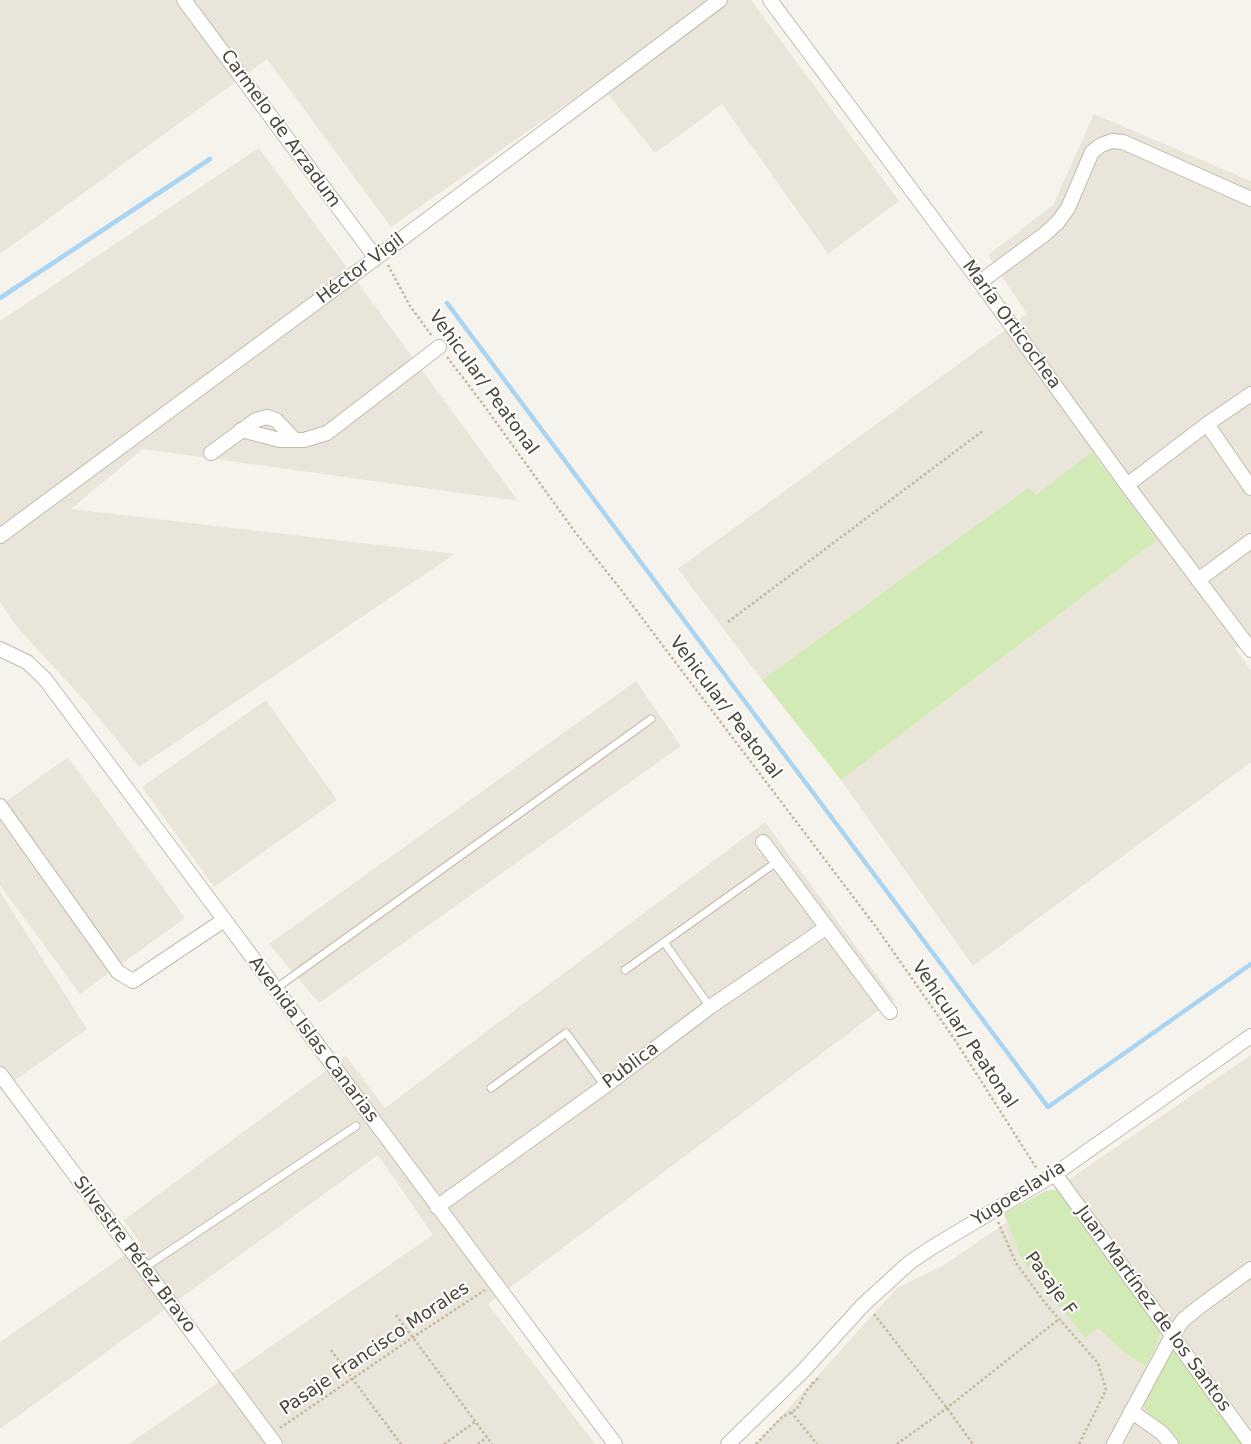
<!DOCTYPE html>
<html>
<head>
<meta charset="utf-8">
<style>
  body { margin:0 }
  canvas { display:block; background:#f6f3ec }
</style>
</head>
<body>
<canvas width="1251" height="1444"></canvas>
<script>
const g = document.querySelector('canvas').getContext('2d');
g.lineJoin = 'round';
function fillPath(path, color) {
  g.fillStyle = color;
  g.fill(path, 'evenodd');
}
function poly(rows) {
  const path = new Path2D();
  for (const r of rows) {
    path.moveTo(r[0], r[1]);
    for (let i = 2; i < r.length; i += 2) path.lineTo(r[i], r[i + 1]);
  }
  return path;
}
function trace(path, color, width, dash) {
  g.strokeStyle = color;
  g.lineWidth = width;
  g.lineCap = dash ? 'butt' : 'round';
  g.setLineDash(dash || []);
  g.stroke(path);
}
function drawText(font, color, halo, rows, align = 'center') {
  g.font = font + ' "DejaVu Sans",sans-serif';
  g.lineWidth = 4;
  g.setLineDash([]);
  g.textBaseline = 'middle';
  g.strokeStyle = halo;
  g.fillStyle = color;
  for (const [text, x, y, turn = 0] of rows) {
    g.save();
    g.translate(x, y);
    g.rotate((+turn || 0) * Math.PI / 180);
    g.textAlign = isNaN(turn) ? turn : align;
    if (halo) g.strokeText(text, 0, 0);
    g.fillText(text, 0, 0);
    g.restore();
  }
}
fillPath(poly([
  [0,0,751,0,899,201,828,254,722,104,655,153,598,82,391,227,267,59,0,254],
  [1094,114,1251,181,1251,637,1235,649,1251,670,1251,762,973,966,841,780,1157,540,1093,453,1036,495,1029,487,762,680,678,569,1027,314,988,255,1053,205],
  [259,148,518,501,143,449,71,509,455,554,139,767,85,701,17,627,0,602,0,321],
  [636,681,681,746,319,1003,269,944],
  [266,700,337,800,214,887,142,787],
  [68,757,185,918,80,994,0,885,0,806],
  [765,822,894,999,488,1304,595,1444,129,1444,433,1235,378,1155,0,1429,0,1342,141,1244,124,1220,346,1056,385,1108],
  [0,892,87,1029,0,1091],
  [1251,1055,1251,1444,756,1444,897,1288,944,1265]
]), '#eae5da');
fillPath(poly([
  [1092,452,1157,540,841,780,762,680,1029,487,1036,495],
  [1052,1190,1058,1191,1065,1195,1157,1321,1160,1331,1159,1339,1146,1366,1125,1353,1098,1328,1085,1338,1022,1259,1004,1214,1045,1191],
  [1173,1351,1178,1354,1247,1444,1174,1444,1160,1425,1143,1406,1143,1403,1168,1352]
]), '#d2eab5');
trace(poly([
  [0,298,210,159],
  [447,303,1048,1107,1251,964]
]), '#a9d4f2', 4.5);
const service = poly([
  [664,942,710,1007],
  [625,970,778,861],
  [275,989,651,719],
  [491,1088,566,1033,605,1086],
  [144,1268,356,1126]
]);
const minor = poly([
  [184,0,376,258],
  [770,0,980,282,1127,485,1251,650],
  [980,282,1045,234,1058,222,1068,208,1092,152,1101,145,1112,141,1123,142,1251,199],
  [1207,424,1251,488],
  [241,430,280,440,304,440,327,433,439,347],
  [211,453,256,420,267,417,276,420,295,440],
  [1127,485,1207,424,1251,394],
  [0,536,376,258,720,0],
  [1198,580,1251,541],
  [0,649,27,662,45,679,615,1444],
  [0,806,118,972,133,981,224,920],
  [763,842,890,1012],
  [0,1074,275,1444],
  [1055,1174,1251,1444],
  [437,1207,605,1086,710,1007,827,927],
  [1131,1411,1162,1433,1171,1444],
  [728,1444,803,1371,863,1305,909,1263,931,1248,1055,1174,1251,1036],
  [1114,1444,1172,1336,1183,1320,1199,1307,1251,1269]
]);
trace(service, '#c2bbae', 9);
trace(minor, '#c2bbae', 16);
trace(poly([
  [388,265,410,306,432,336],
  [447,357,480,400,575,532,622,591,657,638,876,927,955,1040,1037,1169],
  [728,622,984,430],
  [998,1222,1016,1263,1045,1303,1098,1363,1106,1390,1079,1444],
  [874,1314,947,1408,973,1444],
  [396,1315,492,1444],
  [331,1350,401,1444],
  [813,1384,818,1378],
  [791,1412,817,1444],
  [280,1428,412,1338,485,1290],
  [444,1444,475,1422],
  [478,1444,487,1437],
  [756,1444,781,1418,797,1409,807,1390,813,1384,812,1382],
  [897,1444,947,1408,1059,1319]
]), '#c4b79f', 2.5, [2.5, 2.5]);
trace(service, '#fff', 7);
trace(minor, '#fff', 14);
drawText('18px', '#4b4439', '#fff', [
  ["Carmelo de Arzadum",280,129,54],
  ["Héctor Vigil",361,269,-37],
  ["María Orticochea",1011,325,54],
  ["Vehicular/ Peatonal",483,383,54],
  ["Vehicular/ Peatonal",725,708,53],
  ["Vehicular/ Peatonal",964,1035,56],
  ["Avenida Islas Canarias",313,1040,53],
  ["Publica",631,1066,-37],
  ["Yugoeslavia",1019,1194,-32],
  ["Silvestre Pérez Bravo",134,1255,53],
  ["Pasaje F",1050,1284,54],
  ["Juan Martínez de los Santos",1153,1309,54],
  ["Pasaje Francisco Morales",375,1349,-34]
]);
</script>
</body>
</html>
